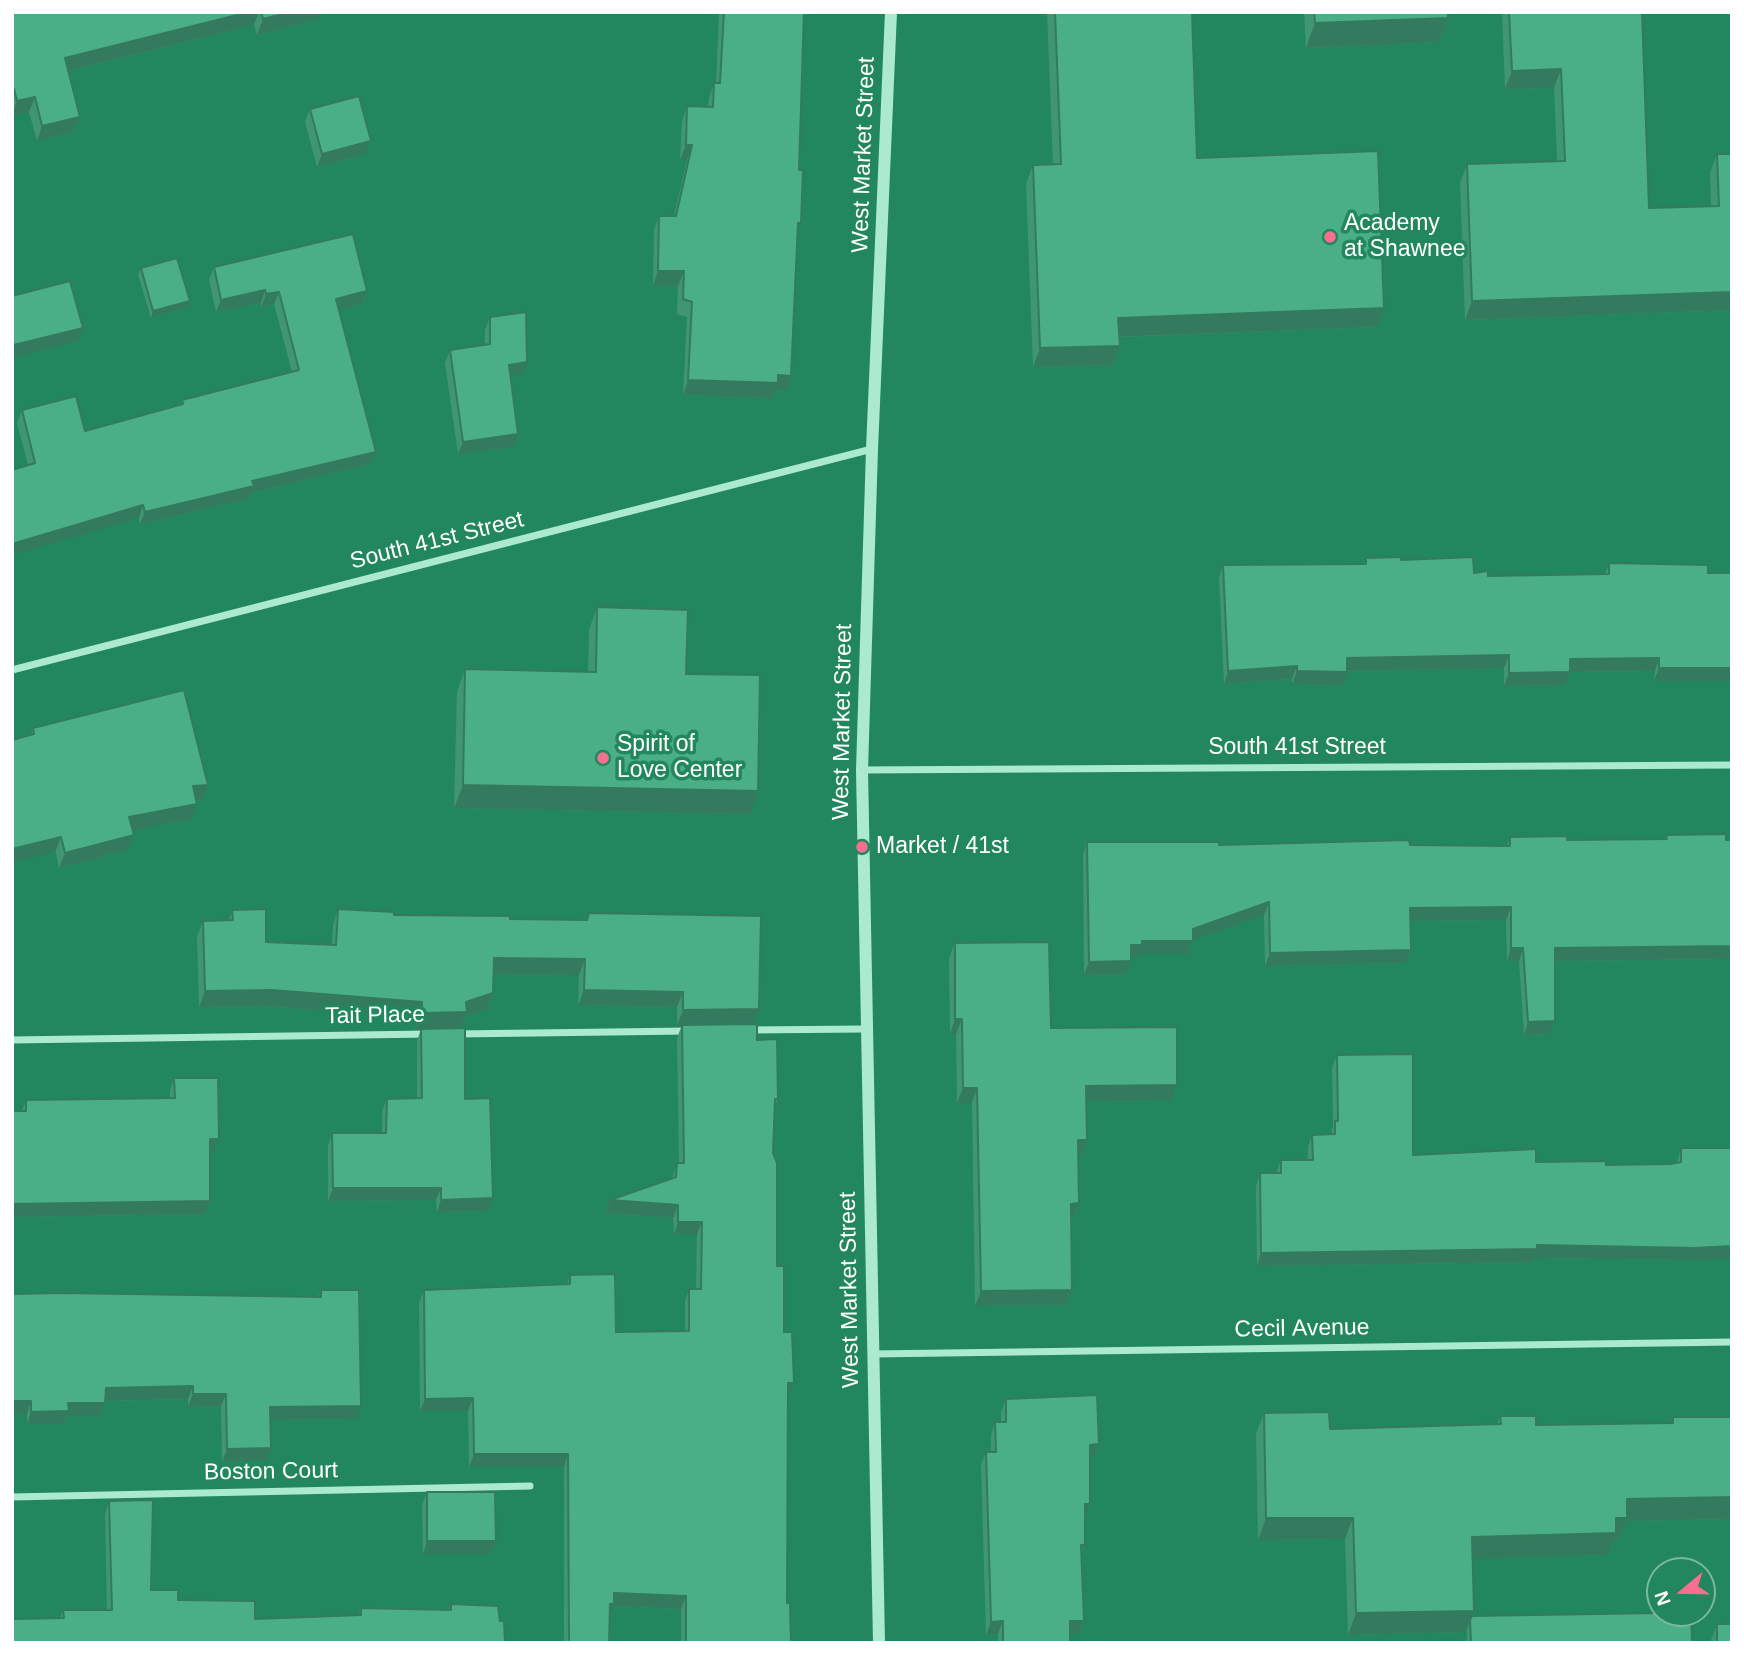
<!DOCTYPE html>
<html>
<head>
<meta charset="utf-8">
<style>
  body { margin:0 }
  #map { position:relative; width:1744px; height:1655px; overflow:hidden; background:#22875e; font-family:Helvetica,sans-serif }
  canvas { display:block }
  .frame { position:absolute; inset:0; border:14px solid #fff; pointer-events:none }
  .north { position:absolute; left:1646px; top:1557px; width:70px; height:70px; box-sizing:border-box; background:#22875e; border:2px solid #7ab79e; border-radius:50%; rotate:251deg; font-size:19px; font-weight:700; line-height:28px; text-align:center; color:#fff }
  .north::after { content:''; display:block; margin:auto; width:24px; height:32px; background:#f66e90; clip-path:polygon(50% 0,100% 100%,50% 72%,0 100%) }
</style>
</head>
<body>
<div id="map">
<canvas width="1744" height="1655"></canvas>
<div class="frame"></div>
<div class="north">N</div>
</div>
<script>
const g = document.querySelector('canvas').getContext('2d');
g.lineJoin = 'round';
function poly(rows) {
  const path = new Path2D();
  for (const r of rows) {
    path.moveTo(r[0], r[1]);
    for (let i = 2; i < r.length; i += 2) path.lineTo(r[i], r[i + 1]);
  }
  return path;
}
function trace(path, color, width, dash) {
  g.strokeStyle = color;
  g.lineWidth = width;
  g.lineCap = dash ? 'butt' : 'round';
  g.setLineDash(dash || []);
  g.stroke(path);
}
function fillPath(path, color) {
  g.fillStyle = color;
  g.fill(path, 'evenodd');
}
function drawText(font, color, halo, rows, align = 'center') {
  g.font = font + ' Helvetica,sans-serif';
  g.lineWidth = 7;
  g.setLineDash([]);
  g.textBaseline = 'middle';
  g.strokeStyle = halo;
  g.fillStyle = color;
  for (const [text, x, y, turn = 0] of rows) {
    g.save();
    g.translate(x, y);
    g.rotate((+turn || 0) * Math.PI / 180);
    g.textAlign = isNaN(turn) ? turn : align;
    if (halo) g.strokeText(text, 0, 0);
    g.fillText(text, 0, 0);
    g.restore();
  }
}
trace(poly([
  [12,670,872,449],
  [862,770,1732,765],
  [748,1030,864,1029],
  [457,1034,687,1031],
  [12,1040,428,1034],
  [873,1354,1732,1342],
  [12,1497,530,1486]
]), '#acead0', 7);
trace(poly([
  [879,1643,862,770,872,449,891,12]
]), '#acead0', 12);
fillPath(poly([
  [12,12,320,12,318,19,257,35,254,25,68,71,80,117,74,132,37,141,29,112,12,116],
  [719,12,804,12,797,234,786,391,775,390,773,398,683,395,687,317,677,314,678,286,653,286,654,230,659,216,674,216,687,160,680,160,682,121,687,106,708,107,709,98,714,83,716,83],
  [1047,12,1192,12,1197,158,1377,327,1119,337,1120,346,1113,365,1033,367,1026,184,1033,165,1053,165],
  [1304,12,1448,12,1448,18,1439,42,1306,48],
  [1502,12,1642,12,1649,208,1711,206,1710,173,1717,154,1732,154,1732,310,1465,320,1460,183,1467,164,1557,161,1554,88,1505,89],
  [310,109,366,154,317,167,305,122],
  [214,267,367,291,362,304,339,309,371,464,251,493,249,499,140,524,139,518,28,465,17,423,22,410,85,431,180,405,182,400,292,372,274,304,261,307,261,303,216,312,209,280],
  [141,268,190,301,188,307,151,318,138,275],
  [490,317,522,375,511,377,514,447,458,454,445,363,450,350,485,344,485,330],
  [1366,558,1401,560,1488,576,1605,574,1609,563,1708,573,1732,573,1732,681,1654,681,1655,671,1570,672,1566,685,1504,686,1504,668,1347,671,1343,685,1292,684,1292,679,1224,684,1219,578,1223,565,1364,564],
  [597,607,686,674,750,814,454,808,457,692,465,669,588,672,589,630],
  [33,728,208,785,203,800,196,801,192,819,132,830,128,850,59,868,31,735],
  [1666,835,1732,840,1732,964,1730,964,1730,959,1555,961,1555,1021,1550,1034,1524,1035,1519,961,1507,961,1506,920,1410,921,1411,950,1406,963,1265,966,1264,915,1193,940,1189,954,1138,954,1137,958,1131,958,1126,974,1084,975,1083,855,1087,842,1219,845,1507,846,1510,837,1567,840,1665,839],
  [338,909,394,915,510,919,586,920,589,913,753,1024,757,1040,778,1099,774,1108,773,1153,777,1266,789,1395,788,1395,787,1603,791,1643,681,1643,681,1609,614,1606,610,1617,609,1643,564,1643,564,1467,469,1467,468,1411,420,1411,419,1303,424,1290,567,1284,570,1275,616,1332,685,1331,685,1301,689,1289,696,1289,697,1234,674,1234,673,1218,605,1213,610,1200,672,1178,677,1163,679,1163,677,1038,682,1025,677,1025,677,1007,578,1005,579,975,494,974,493,993,488,1009,465,1016,461,1028,417,1029,417,1018,266,1006,199,1007,197,937,203,921,229,920,232,910,266,942,332,945,333,925],
  [955,943,1051,1028,1177,1085,1172,1100,1086,1101,1081,1155,1078,1155,1079,1203,1073,1218,1071,1218,1067,1305,975,1306,972,1103,957,1103,956,1034,950,1034,949,958],
  [421,1029,465,1099,489,1211,437,1212,436,1200,328,1201,328,1145,332,1133,382,1133,382,1111,387,1099,417,1098,417,1041],
  [1337,1055,1413,1155,1606,1165,1670,1164,1677,1163,1681,1148,1691,1260,1534,1258,1532,1262,1257,1266,1256,1186,1260,1173,1276,1173,1281,1160,1308,1160,1308,1147,1312,1135,1331,1134,1333,1127,1332,1068],
  [174,1078,214,1152,210,1152,210,1201,205,1214,12,1217,12,1111,22,1111,26,1100,170,1098,170,1091],
  [321,1290,357,1419,271,1420,267,1461,222,1462,221,1406,188,1407,188,1399,105,1401,101,1416,67,1416,64,1424,27,1424,27,1414,12,1294,319,1297],
  [1006,1399,1094,1457,1090,1458,1090,1504,1085,1517,1082,1555,1084,1621,1079,1634,1070,1634,1070,1643,998,1643,998,1634,986,1635,981,1465,986,1452,991,1452,991,1435,995,1422,1001,1422,1001,1412],
  [1264,1413,1330,1429,1497,1424,1500,1416,1536,1425,1671,1423,1673,1417,1732,1417,1732,1519,1626,1521,1619,1539,1614,1540,1608,1555,1472,1558,1472,1616,1692,1643,1467,1643,1467,1630,1466,1632,1348,1635,1345,1539,1258,1540,1256,1434],
  [427,1492,496,1541,491,1554,423,1554,422,1505],
  [109,1501,151,1590,178,1600,255,1619,359,1615,361,1608,448,1610,451,1604,505,1643,60,1618,63,1610,107,1610,105,1514],
  [1717,1624,1732,1643,1710,1643]
]), '#409673');
fillPath(poly([
  [249,12,259,12,254,25,59,73,65,58],
  [291,12,320,12,318,19,257,35,263,19],
  [1448,18,1439,42,1306,48,1315,23],
  [1561,69,1554,88,1505,89,1512,71],
  [35,97,29,112,12,116,17,101],
  [80,117,74,132,37,141,42,126],
  [371,141,366,154,317,167,322,154],
  [686,145,692,145,687,160,680,160],
  [658,271,684,271,678,286,653,286],
  [265,290,261,303,216,312,221,300],
  [367,291,362,304,332,311,336,299],
  [279,292,274,304,261,307,266,294],
  [1732,292,1732,310,1465,320,1472,301],
  [190,301,188,307,151,318,153,311],
  [1384,308,1377,327,1111,337,1118,318],
  [83,328,78,341,12,358,12,350,14,345],
  [1120,346,1113,365,1033,367,1040,348],
  [527,362,522,375,504,378,509,365],
  [778,375,791,376,786,391,775,390,773,398,683,395,688,380],
  [518,434,514,447,458,454,463,442],
  [376,452,371,464,251,493,249,499,140,524,145,512,252,481],
  [143,505,139,518,12,555,12,544],
  [1509,655,1504,668,1343,671,1347,658],
  [1659,658,1655,671,1566,672,1570,659],
  [1297,666,1292,679,1224,684,1228,671],
  [1659,668,1732,668,1732,681,1654,681],
  [1297,671,1347,672,1343,685,1292,684],
  [1570,672,1566,685,1504,686,1509,673],
  [208,785,203,800,188,801,193,786],
  [463,785,758,791,750,814,454,808],
  [197,804,192,819,124,832,129,817],
  [134,835,128,850,59,868,65,853],
  [61,837,55,852,12,862,12,849],
  [1269,902,1264,915,1191,941,1193,941,1189,954,1138,954,1137,958,1126,958,1131,945,1193,929],
  [1511,907,1506,920,1405,921,1410,908],
  [1732,946,1732,955,1730,959,1550,961,1555,948],
  [1511,948,1523,948,1519,961,1507,961],
  [1411,950,1406,963,1265,966,1270,953],
  [494,958,585,959,579,975,488,974],
  [1131,961,1126,974,1084,975,1089,962],
  [272,990,422,1002,417,1018,266,1006,199,1007,205,991],
  [584,990,683,992,677,1007,578,1005],
  [493,993,488,1009,465,1016,461,1028,417,1029,422,1013,466,1002],
  [759,1009,753,1024,677,1025,683,1010],
  [955,1019,962,1019,956,1034,950,1034],
  [1555,1021,1550,1034,1524,1035,1528,1022],
  [1177,1085,1172,1100,1081,1101,1086,1086],
  [963,1088,977,1088,972,1103,957,1103],
  [210,1139,219,1139,214,1152,205,1152],
  [1078,1140,1087,1140,1081,1155,1073,1155],
  [333,1188,441,1188,436,1200,328,1201],
  [493,1198,489,1211,437,1212,441,1200],
  [610,1200,678,1205,673,1218,605,1213],
  [210,1201,205,1214,12,1217,12,1204],
  [1079,1203,1073,1218,1065,1219,1071,1204],
  [678,1222,702,1222,697,1234,674,1234],
  [1537,1245,1732,1246,1732,1259,1691,1260,1534,1258,1532,1262,1257,1266,1261,1253],
  [1072,1290,1067,1305,975,1306,981,1291],
  [788,1383,794,1383,789,1395,784,1395],
  [193,1386,188,1399,102,1401,106,1388],
  [193,1394,226,1394,221,1406,188,1407],
  [473,1398,468,1411,420,1411,425,1399],
  [12,1401,31,1401,27,1414,12,1414],
  [68,1403,105,1403,101,1416,67,1416,64,1424,27,1424,31,1412],
  [361,1406,357,1419,266,1420,270,1407],
  [1099,1444,1094,1457,1086,1458,1090,1445],
  [271,1448,267,1461,222,1462,227,1449],
  [474,1454,568,1454,564,1467,469,1467],
  [1732,1497,1732,1519,1626,1521,1619,1539,1614,1540,1608,1555,1464,1559,1472,1537,1616,1518,1627,1499],
  [1085,1504,1090,1504,1086,1517,1080,1517],
  [1266,1518,1353,1518,1345,1539,1258,1540],
  [427,1541,496,1541,491,1554,423,1554],
  [614,1593,686,1596,681,1609,614,1606,610,1617,605,1617],
  [1474,1611,1466,1632,1348,1635,1356,1613],
  [1003,1621,998,1634,986,1635,991,1622],
  [1070,1621,1084,1621,1079,1634,1065,1634]
]), '#347a5e');
const building = poly([
  [12,12,249,12,65,58,80,117,42,126,35,97,17,101,14,89,12,90,12,12],
  [261,12,291,12,263,19,261,12],
  [724,12,804,12,799,170,803,170,801,223,798,223,791,376,778,375,778,383,688,380,692,302,683,299,684,271,658,271,659,216,676,216,692,145,686,145,687,106,713,107,714,83,720,83,724,12],
  [1055,12,1192,12,1197,158,1378,151,1384,308,1118,318,1120,346,1040,348,1033,165,1061,164,1055,12],
  [1314,12,1448,12,1448,18,1315,23,1314,12],
  [1509,12,1642,12,1649,208,1719,206,1717,154,1732,154,1732,292,1472,301,1467,164,1565,161,1561,69,1512,71,1509,12],
  [359,96,371,141,322,154,310,109,359,96],
  [353,234,367,291,336,299,376,452,252,481,254,486,145,512,143,505,12,544,12,470,35,463,22,410,76,396,85,431,183,404,182,400,299,370,279,292,266,294,265,290,221,300,214,267,353,234],
  [177,258,190,301,153,311,141,268,177,258],
  [70,281,83,328,14,345,12,339,12,296,70,281],
  [526,312,527,362,509,365,518,434,463,442,450,350,490,344,490,317,526,312],
  [1401,557,1401,560,1473,557,1474,573,1488,571,1488,576,1609,574,1609,563,1708,565,1708,573,1732,573,1732,668,1659,668,1659,658,1570,659,1570,672,1509,673,1509,655,1347,658,1347,672,1297,671,1297,666,1228,671,1223,565,1366,564,1366,558,1401,557],
  [597,607,688,610,686,674,760,675,758,791,463,785,465,669,596,672,597,607],
  [184,690,208,785,193,786,197,804,129,817,134,835,65,853,61,837,12,849,12,740,34,734,33,728,184,690],
  [1726,834,1726,840,1732,840,1732,946,1555,948,1555,1021,1528,1022,1523,948,1511,948,1511,907,1410,908,1411,950,1270,953,1269,902,1193,929,1193,941,1142,941,1142,945,1131,945,1131,961,1089,962,1087,842,1219,842,1219,845,1409,840,1410,845,1510,846,1510,837,1567,836,1567,840,1667,839,1666,835,1726,834],
  [266,909,266,942,336,945,338,909,394,912,394,915,510,916,510,919,587,920,589,913,761,916,759,1009,683,1010,683,992,584,990,585,959,494,958,493,993,466,1002,467,1012,422,1013,422,1002,272,990,205,991,203,921,233,920,232,910,266,909],
  [1049,942,1051,1028,1177,1027,1177,1085,1086,1086,1087,1140,1078,1140,1079,1203,1071,1204,1072,1290,981,1291,977,1088,963,1088,962,1019,955,1019,955,943,1049,942],
  [757,1024,757,1040,777,1039,778,1099,775,1099,773,1153,777,1163,777,1266,784,1266,784,1332,792,1332,794,1383,788,1383,787,1603,790,1603,791,1643,686,1643,686,1596,614,1593,614,1604,610,1604,609,1643,569,1643,568,1454,474,1454,473,1398,425,1399,424,1290,570,1284,570,1275,615,1274,616,1332,689,1331,689,1289,701,1289,702,1222,678,1222,678,1205,610,1200,676,1177,677,1163,684,1163,682,1025,757,1024],
  [465,1028,465,1099,490,1098,493,1198,441,1200,441,1188,333,1188,332,1133,386,1133,387,1099,422,1098,421,1029,465,1028],
  [1413,1054,1413,1155,1536,1149,1536,1162,1606,1161,1606,1165,1670,1164,1681,1162,1681,1148,1732,1148,1732,1246,1695,1248,1537,1245,1537,1249,1261,1253,1260,1173,1281,1173,1281,1160,1313,1160,1312,1135,1335,1134,1335,1121,1338,1121,1337,1055,1413,1054],
  [174,1078,218,1078,219,1139,210,1139,210,1201,12,1204,12,1111,26,1111,26,1100,175,1098,174,1078],
  [321,1290,359,1290,361,1406,270,1407,271,1448,227,1449,226,1394,193,1394,193,1386,106,1388,105,1403,68,1403,69,1411,31,1412,31,1401,12,1401,12,1294,63,1293,321,1297,321,1290],
  [1097,1395,1099,1444,1090,1445,1090,1504,1085,1504,1085,1545,1081,1545,1084,1621,1070,1621,1070,1643,1003,1643,1003,1621,991,1622,986,1452,996,1452,995,1422,1006,1422,1006,1399,1097,1395],
  [1329,1412,1330,1429,1501,1424,1500,1416,1536,1416,1536,1425,1673,1423,1673,1417,1732,1417,1732,1497,1627,1499,1627,1518,1616,1518,1616,1533,1472,1537,1474,1611,1356,1613,1353,1518,1266,1518,1264,1413,1329,1412],
  [427,1492,495,1492,496,1541,427,1541,427,1492],
  [153,1500,151,1590,178,1590,178,1600,255,1601,255,1619,361,1615,361,1608,451,1610,451,1604,498,1606,500,1621,504,1621,505,1643,12,1643,12,1619,64,1618,63,1610,112,1610,109,1501,153,1500],
  [1660,1613,1691,1613,1692,1643,1471,1643,1470,1620,1472,1616,1660,1613],
  [1717,1624,1732,1624,1732,1643,1717,1643,1717,1624]
]);
fillPath(building, '#4aaf86');
trace(building, '#347a5e', 2);
for (const [x, y, r, color] of [
  [1330,237,7,"#f66e90"],
  [603,758,7,"#f66e90"],
  [862,847,7,"#f66e90"]
]) {
  const dot = new Path2D();
  dot.arc(x, y, r, 0, 2 * Math.PI);
  g.fillStyle = color;
  g.fill(dot);
  trace(dot, '#22875e', 2.5);
}
drawText('23px', '#fff', '#22875e', [
  ["West Market Street",864,155,-88],
  ["South 41st Street",437,541,-14],
  ["West Market Street",843,722,-89],
  ["South 41st Street",1297,748],
  ["Tait Place",375,1016,-1],
  ["West Market Street",850,1290,-91],
  ["Cecil Avenue",1302,1329,-1],
  ["Boston Court",271,1472,-1]
]);
drawText('23px', '#fff', '#22875e', [
  ["Academy",1344,224],
  ["at Shawnee",1344,250],
  ["Spirit of",617,745],
  ["Love Center",617,771],
  ["Market / 41st",876,847]
], 'left');
</script>
</body>
</html>
